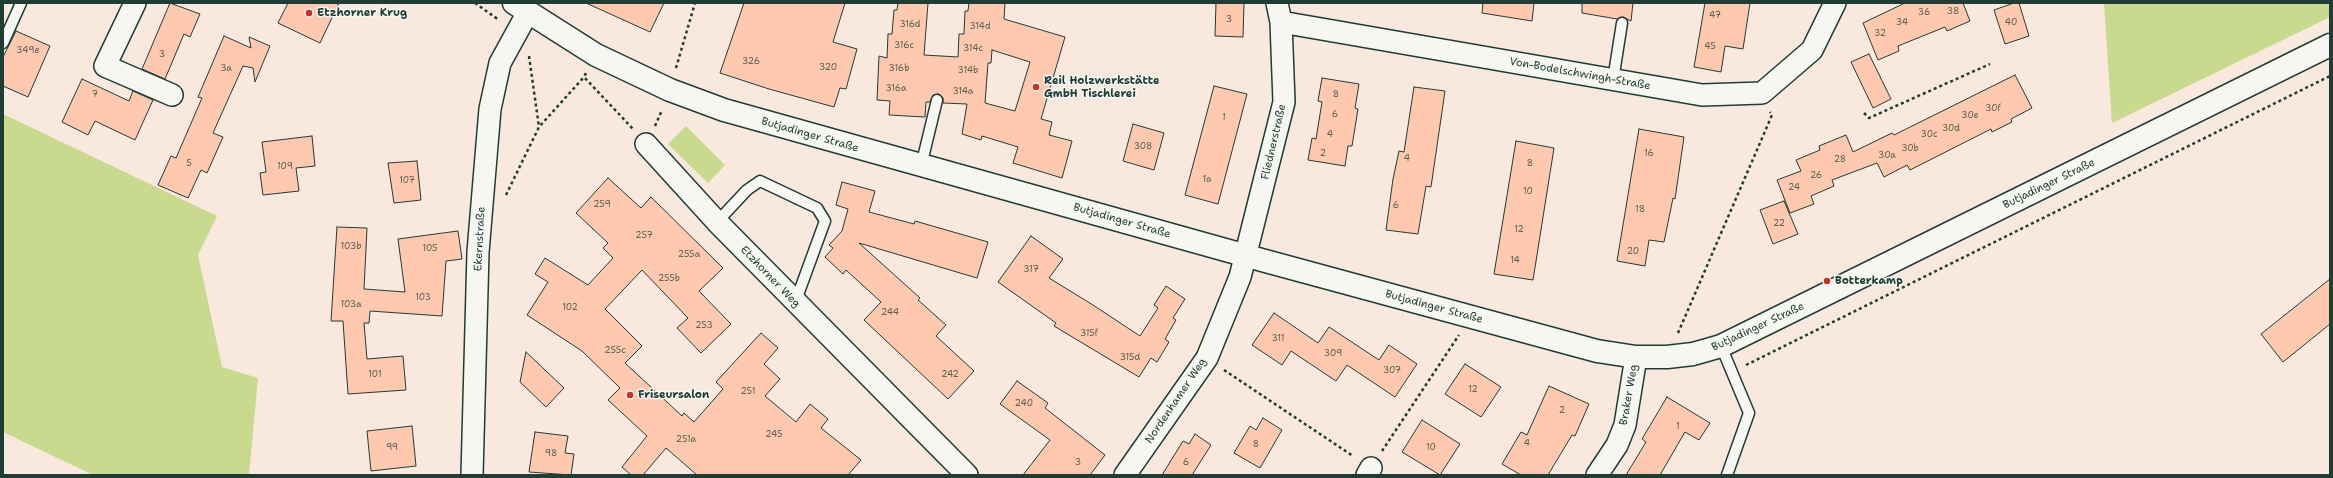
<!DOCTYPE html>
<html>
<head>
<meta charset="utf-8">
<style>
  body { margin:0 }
  #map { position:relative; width:2333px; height:478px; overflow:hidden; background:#f8e8de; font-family:"Shantell Sans",sans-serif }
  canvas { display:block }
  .frame { position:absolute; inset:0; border:4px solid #1f3d34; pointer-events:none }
</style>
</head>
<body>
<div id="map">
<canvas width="2333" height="478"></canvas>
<div class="frame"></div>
</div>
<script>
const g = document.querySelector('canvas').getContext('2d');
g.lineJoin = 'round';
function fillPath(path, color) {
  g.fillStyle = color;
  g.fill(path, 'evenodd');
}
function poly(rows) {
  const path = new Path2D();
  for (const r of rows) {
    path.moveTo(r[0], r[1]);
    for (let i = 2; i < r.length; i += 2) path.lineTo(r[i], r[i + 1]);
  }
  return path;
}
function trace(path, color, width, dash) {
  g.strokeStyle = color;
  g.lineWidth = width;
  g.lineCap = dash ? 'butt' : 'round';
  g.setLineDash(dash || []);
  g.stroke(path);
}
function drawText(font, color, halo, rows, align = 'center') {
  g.font = font + ' "Shantell Sans",sans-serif';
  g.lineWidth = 3;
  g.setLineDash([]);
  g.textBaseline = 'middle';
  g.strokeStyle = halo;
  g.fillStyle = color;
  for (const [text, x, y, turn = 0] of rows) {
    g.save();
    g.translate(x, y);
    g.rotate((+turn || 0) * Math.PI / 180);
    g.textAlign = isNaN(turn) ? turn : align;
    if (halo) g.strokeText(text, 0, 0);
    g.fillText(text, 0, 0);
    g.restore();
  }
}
fillPath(poly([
  [2104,3,2330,3,2330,17,2112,123],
  [3,114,217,216,198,255,222,367,258,378,249,475,93,475,3,432],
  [686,126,725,165,708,183,668,144]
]), '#c9da8e');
const building = poly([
  [170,3,200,14,190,37,184,34,165,79,142,69,170,3],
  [288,3,339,3,320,43,278,23,288,3],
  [586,3,664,3,650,32,586,3],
  [744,3,845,3,833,42,857,49,846,89,840,88,834,107,769,89,720,73,744,3],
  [898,3,928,3,924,55,958,57,959,34,964,34,965,11,968,11,969,3,1005,3,1004,19,1065,37,1041,119,1052,122,1049,135,1072,141,1062,178,1013,163,1018,147,982,136,981,140,962,134,967,104,943,103,943,98,939,94,933,95,930,102,926,102,925,117,889,115,890,101,877,100,879,56,887,58,888,34,892,34,894,10,897,10,898,3],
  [992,50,1030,62,1015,111,985,103,988,63,991,63,992,50],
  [1216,3,1244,3,1243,37,1215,36,1216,3],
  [1483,3,1534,3,1532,21,1482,13,1483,3],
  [1582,3,1633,3,1631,21,1623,17,1617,19,1582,13,1582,3],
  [1705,3,1750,3,1743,49,1725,46,1721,72,1694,67,1705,3],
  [1905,3,1963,3,1970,21,1947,31,1945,27,1898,46,1899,51,1878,60,1863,23,1905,3],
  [2014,3,2019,3,2029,36,2005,44,1994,10,2014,3],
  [16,31,50,46,28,97,3,86,3,57,16,31],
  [224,36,251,48,249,37,270,46,255,82,253,68,243,66,213,133,223,137,207,173,201,170,188,198,158,185,171,156,176,158,202,98,198,97,224,36],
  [1869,54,1891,99,1873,108,1851,62,1869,54],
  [2015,75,2032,108,2011,119,2012,122,1992,132,1991,129,1910,170,1907,165,1884,177,1877,163,1832,180,1834,186,1811,196,1814,204,1790,213,1777,180,1801,171,1796,160,1820,150,1819,146,1846,135,1853,152,1892,133,1894,135,2015,75],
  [1322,78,1359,84,1355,108,1358,109,1352,146,1348,146,1345,166,1308,160,1312,138,1316,139,1322,102,1318,101,1322,78],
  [82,79,129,101,133,91,153,100,135,140,95,121,88,135,62,122,82,79],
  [1214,86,1247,94,1218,204,1185,195,1214,86],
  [1414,87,1445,91,1431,187,1426,186,1418,234,1386,230,1393,179,1399,151,1404,152,1414,87],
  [1133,124,1164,133,1154,170,1123,161,1133,124],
  [1639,129,1684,137,1675,199,1673,198,1664,242,1649,240,1645,266,1617,261,1639,129],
  [312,136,315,166,296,168,299,191,263,195,260,173,266,172,262,142,312,136],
  [1516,141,1554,148,1533,280,1494,274,1516,141],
  [417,161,421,200,394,203,388,163,417,161],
  [608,178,641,208,651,197,723,268,699,291,731,324,701,353,677,328,688,318,642,270,605,309,642,346,625,363,682,416,684,413,694,422,723,389,716,382,761,333,778,348,764,364,780,379,765,396,796,422,810,404,828,419,821,428,861,460,848,475,697,475,666,448,643,475,631,475,622,467,647,436,608,400,620,388,582,351,527,315,548,282,535,274,545,258,588,285,613,258,603,248,608,243,576,213,608,178],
  [842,182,875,191,869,212,914,224,915,221,988,242,977,278,859,243,920,298,918,300,946,325,936,336,974,371,948,399,864,320,881,302,846,270,843,274,825,257,833,248,829,245,842,231,848,209,836,205,842,182],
  [1784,201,1798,234,1773,244,1760,210,1784,201],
  [337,227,367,228,364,289,405,292,398,239,458,231,462,259,446,261,442,316,370,311,369,323,364,323,367,359,403,356,406,390,348,394,343,321,331,321,337,227],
  [1031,236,1063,259,1049,278,1093,305,1140,336,1158,308,1154,305,1166,286,1185,299,1173,318,1176,320,1165,339,1169,342,1157,362,1151,358,1139,377,1054,326,1056,323,998,282,1031,236],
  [2330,279,2330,324,2283,362,2261,334,2330,279],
  [1274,313,1318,343,1329,327,1379,360,1389,345,1417,364,1395,397,1347,365,1336,381,1291,351,1282,365,1252,345,1274,313],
  [526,352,564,388,546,407,520,382,526,352],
  [1465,364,1501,387,1481,417,1445,394,1465,364],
  [1017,381,1048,403,1045,408,1105,455,1090,475,1023,475,1050,440,1000,404,1017,381],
  [1549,386,1589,404,1575,436,1572,435,1548,475,1521,475,1502,464,1521,432,1527,435,1549,386],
  [1667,397,1710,423,1699,440,1685,432,1660,475,1626,475,1646,442,1642,439,1667,397],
  [1263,418,1282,430,1260,468,1234,453,1250,426,1256,430,1263,418],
  [1422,420,1460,444,1440,475,1402,452,1422,420],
  [412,426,416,466,371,471,367,431,412,426],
  [535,432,568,436,565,453,574,454,571,475,529,472,535,432],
  [1195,434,1211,445,1192,475,1162,475,1183,441,1189,444,1195,434]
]);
fillPath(building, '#fec9af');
trace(building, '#1f3d34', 1);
const service = poly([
  [3,43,21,3],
  [1613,80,1622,23],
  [921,166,937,100],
  [717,222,747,190,760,181,817,208,825,221,795,303],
  [1721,346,1749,413,1727,475]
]);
const minor = poly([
  [135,3,105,66,172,95],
  [1281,22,1702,95,1762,93,1812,50,1835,3],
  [646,144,717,222,967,475],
  [472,475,478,252,490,109,500,63,528,12],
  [1125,475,1207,358,1240,277,1284,102,1281,22,1277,3],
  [1367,475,1371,468],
  [1597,475,1617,445,1625,425,1636,357]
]);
const tertiary = poly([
  [514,3,596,55,670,90,724,110,1247,256,1597,351,1636,357,1667,357,1693,354,1721,346,2330,45]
]);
trace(service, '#1f3d34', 13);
trace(minor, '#1f3d34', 24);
trace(tertiary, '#1f3d34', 25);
trace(poly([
  [475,3,499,20],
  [529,56,539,127],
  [676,68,695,3],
  [586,73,584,77,633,129],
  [1864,113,1869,118,1990,64],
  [655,126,662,110],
  [506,195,539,127,584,77],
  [1678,333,1772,115,1770,112],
  [1746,365,2330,76],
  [1224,370,1353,456],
  [1382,451,1459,335]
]), '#1f3d34', 2.5, [3, 3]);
trace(service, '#f6f6f2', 10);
trace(minor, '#f6f6f2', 21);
trace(tertiary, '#f6f6f2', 22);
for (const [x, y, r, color] of [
  [309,13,4,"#c8321e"],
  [1036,87,4,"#c8321e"],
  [1827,281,4,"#c8321e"],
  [630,395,4,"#c8321e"]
]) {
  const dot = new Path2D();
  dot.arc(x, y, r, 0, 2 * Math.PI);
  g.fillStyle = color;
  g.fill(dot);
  trace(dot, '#f6f6f2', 1.5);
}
drawText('9px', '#576053', null, [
  ["38",1953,12],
  ["36",1924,13],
  ["47",1715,16],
  ["3",1229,20],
  ["34",1902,23],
  ["40",2011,23],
  ["316d",910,25],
  ["314d",980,27],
  ["32",1880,34],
  ["316c",904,46],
  ["45",1710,47],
  ["314c",973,49],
  ["349e",28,51],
  ["3",162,55],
  ["326",751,62],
  ["320",828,68],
  ["3a",226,69],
  ["316b",899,69],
  ["314b",968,71],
  ["316a",896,89],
  ["314a",963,92],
  ["7",95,95],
  ["8",1336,95],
  ["30f",1993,109],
  ["6",1335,115],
  ["30e",1970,116],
  ["1",1224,118],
  ["30d",1951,129],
  ["4",1330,135],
  ["30c",1929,135],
  ["308",1143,147],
  ["30b",1910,149],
  ["2",1323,154],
  ["16",1649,154],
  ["30a",1887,156],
  ["4",1407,159],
  ["28",1840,160],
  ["5",189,164],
  ["8",1530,164],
  ["109",285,167],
  ["26",1816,176],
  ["1a",1207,180],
  ["107",407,181],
  ["24",1794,188],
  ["10",1528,192],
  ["259",602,205],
  ["6",1396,206],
  ["18",1640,210],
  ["22",1779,224],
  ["12",1519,230],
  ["257",644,236],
  ["103b",351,247],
  ["105",430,249],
  ["20",1633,252],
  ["255a",689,255],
  ["14",1515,261],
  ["317",1031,270],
  ["255b",669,279],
  ["103",423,298],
  ["103a",351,305],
  ["102",570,308],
  ["244",890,313],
  ["253",704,326],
  ["315f",1089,334],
  ["311",1278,339],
  ["255c",615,351],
  ["309",1333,354],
  ["315d",1130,358],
  ["307",1392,371],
  ["101",375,375],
  ["242",950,375],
  ["12",1473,390],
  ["251",748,392],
  ["240",1024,404],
  ["2",1562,411],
  ["1",1678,427],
  ["245",774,435],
  ["251a",686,440],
  ["4",1527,444],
  ["8",1256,445],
  ["99",392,448],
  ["10",1431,448],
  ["98",551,454],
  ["3",1078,463],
  ["6",1186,463]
]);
drawText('bold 11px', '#1f3d34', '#f6f6f2', [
  ["Etzhorner Krug",317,13],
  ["Reil Holzwerkstätte",1044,81],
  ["GmbH Tischlerei",1044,94],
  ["Botterkamp",1835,281],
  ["Friseursalon",638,395]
], 'left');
drawText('11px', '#1f3d34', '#f6f6f2', [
  ["Von-Bodelschwingh-Straße",1580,74,10],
  ["Butjadinger Straße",810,135,16],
  ["Fliednerstraße",1274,142,-77],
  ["Butjadinger Straße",2049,184,-26],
  ["Butjadinger Straße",1122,221,16],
  ["Ekernstraße",480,239,-87],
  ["Etzhorner Weg",770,277,46],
  ["Butjadinger Straße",1434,307,15],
  ["Butjadinger Straße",1758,327,-25],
  ["Braker Weg",1629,395,-80],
  ["Nordenhamer Weg",1176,401,-56]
]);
</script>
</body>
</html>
